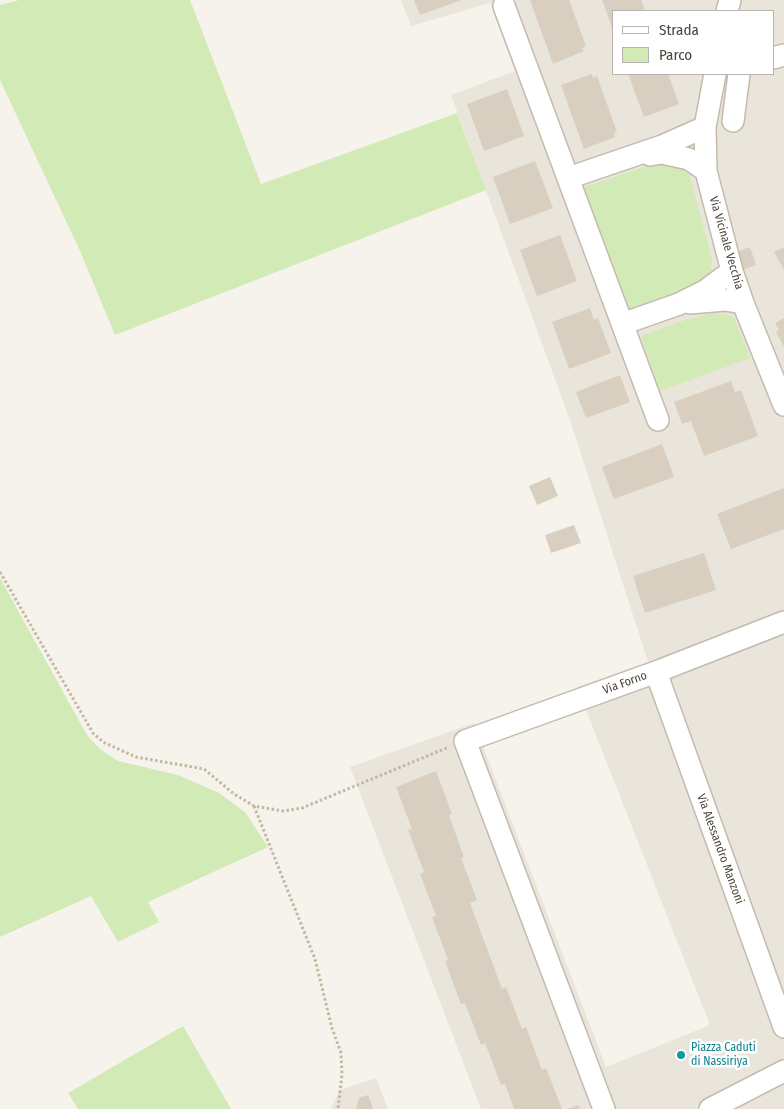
<!DOCTYPE html>
<html>
<head>
<meta charset="utf-8">
<style>
  body { margin:0 }
  #map { position:relative; width:784px; height:1109px; overflow:hidden; background:#f6f3ec; font-family:"Fira Sans Condensed",sans-serif }
  canvas { display:block }
  .legend { position:absolute; left:612px; top:10px; width:162px; height:65px; box-sizing:border-box; background:#fff; border:1px solid #b7b4b0; margin:0; padding:6px 9px; list-style:none; font-size:15px; color:#4b4439 }
  .legend li { display:flex; align-items:center; gap:10px; height:25px }
  .legend b { width:25px; border:1px solid #b7b4b0 }
</style>
</head>
<body>
<div id="map">
<canvas width="784" height="1109"></canvas>
<ul class="legend">
<li><b style="height:6px;background:#fff"></b>Strada</li>
<li><b style="height:14px;background:#d2eab5"></b>Parco</li>
</ul>
</div>
<script>
const g = document.querySelector('canvas').getContext('2d');
g.lineJoin = 'round';
function fillPath(path, color) {
  g.fillStyle = color;
  g.fill(path, 'evenodd');
}
function poly(rows) {
  const path = new Path2D();
  for (const r of rows) {
    path.moveTo(r[0], r[1]);
    for (let i = 2; i < r.length; i += 2) path.lineTo(r[i], r[i + 1]);
  }
  return path;
}
function trace(path, color, width, dash) {
  g.strokeStyle = color;
  g.lineWidth = width;
  g.lineCap = dash ? 'butt' : 'round';
  g.setLineDash(dash || []);
  g.stroke(path);
}
function drawText(font, color, halo, rows, align = 'center') {
  g.font = font + ' "Fira Sans Condensed",sans-serif';
  g.lineWidth = 5;
  g.setLineDash([]);
  g.textBaseline = 'middle';
  g.strokeStyle = halo;
  g.fillStyle = color;
  for (const [text, x, y, turn = 0] of rows) {
    g.save();
    g.translate(x, y);
    g.rotate((+turn || 0) * Math.PI / 180);
    g.textAlign = isNaN(turn) ? turn : align;
    if (halo) g.strokeText(text, 0, 0);
    g.fillText(text, 0, 0);
    g.restore();
  }
}
fillPath(poly([
  [401,0,784,0,784,1109,481,1109,350,767,474,723,606,1067,710,1025,577,687,648,662,571,423,451,95,515,71,490,3,411,26],
  [613,11,773,11,773,74,613,74],
  [376,1078,388,1109,331,1109,340,1090]
]), '#eae5da');
fillPath(poly([
  [19,0,190,0,261,184,457,113,486,190,115,335,80,251,0,80,0,5],
  [671,158,690,176,712,260,711,274,692,288,630,310,581,188],
  [712,313,733,316,750,358,660,391,641,336,682,321],
  [0,578,87,735,100,749,118,761,178,775,219,793,245,812,268,847,148,902,159,922,118,942,91,896,0,937],
  [183,1026,231,1109,78,1109,68,1093]
]), '#d2eab5');
fillPath(poly([
  [414,0,462,0,420,15],
  [530,0,569,0,586,46,582,48,584,51,553,64],
  [602,0,641,0,645,11,613,11,613,30],
  [592,74,593,78,597,76,617,132,614,133,615,137,584,149,561,85],
  [628,74,668,74,679,104,644,117],
  [507,89,524,136,484,151,467,104],
  [535,161,553,208,510,224,493,177],
  [560,235,577,281,537,296,520,250],
  [750,247,756,265,742,270,736,252],
  [784,247,784,270,774,252],
  [590,308,594,320,598,318,611,353,569,369,552,322],
  [784,318,784,347,776,332,779,330,775,323],
  [620,375,630,402,586,418,576,392],
  [731,381,735,392,741,390,758,436,704,456,691,421,682,424,674,402],
  [662,444,674,477,614,499,602,467],
  [550,477,558,496,537,505,529,486],
  [784,488,784,529,731,549,717,514],
  [574,525,581,543,551,553,545,535],
  [704,553,716,590,645,613,633,576],
  [436,771,452,814,449,815,464,857,461,858,477,900,470,903,502,989,506,987,522,1029,526,1027,542,1070,546,1068,562,1109,514,1109,505,1084,501,1085,485,1043,481,1045,465,1003,461,1004,445,961,448,960,432,917,436,916,420,874,424,872,408,830,412,829,396,787],
  [368,1095,373,1109,356,1109,359,1098],
  [578,1105,580,1109,567,1109]
]), '#d8cfc1');
const minor = poly([
  [504,6,658,420],
  [727,11,730,0],
  [773,58,784,55],
  [715,74,705,127,706,171,732,271,743,303,784,405],
  [733,121,739,74],
  [650,155,662,153,689,159,706,171],
  [568,178,662,146,705,127],
  [690,303,725,300,743,303],
  [622,324,679,304,705,291,732,271],
  [656,672,784,1027],
  [604,1109,465,741,656,672,784,622],
  [710,1109,784,1071]
]);
trace(minor, '#c2bbae', 24);
trace(poly([
  [0,572,93,733,103,742,136,757,204,769,234,794,254,806,283,811,302,808,449,747],
  [254,806,315,959,332,1028,341,1053,342,1075,338,1109]
]), '#c4b79f', 3, [2.5, 2.5]);
trace(minor, '#fff', 21);
for (const [x, y, r, color] of [
  [681,1055,5,"#0f9aa8"]
]) {
  const dot = new Path2D();
  dot.arc(x, y, r, 0, 2 * Math.PI);
  g.fillStyle = color;
  g.fill(dot);
  trace(dot, '#fff', 2);
}
drawText('12px', '#4b4439', '#fff', [
  ["Via Vicinale Vecchia",726,243,74],
  ["Via Forno",625,683,-20],
  ["Via Alessandro Manzoni",720,849,70]
]);
drawText('12px', '#0d838f', '#fff', [
  ["Piazza Caduti",691,1048],
  ["di Nassiriya",691,1062]
], 'left');
</script>
</body>
</html>
